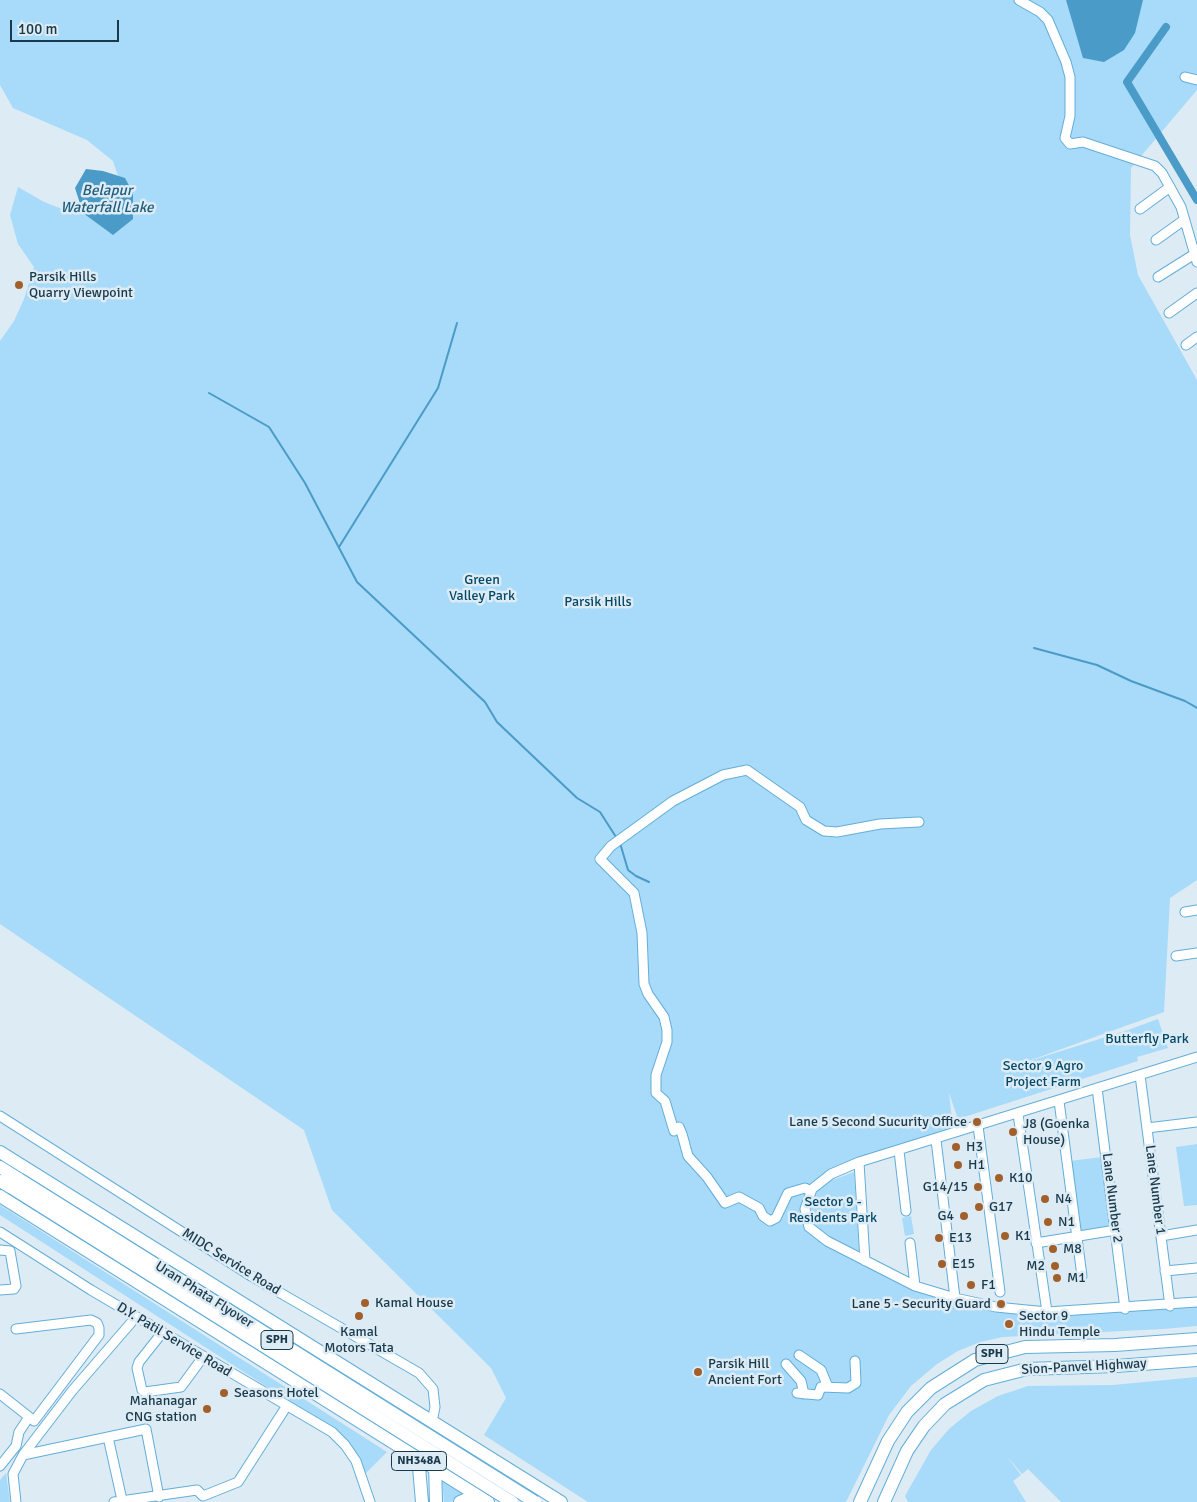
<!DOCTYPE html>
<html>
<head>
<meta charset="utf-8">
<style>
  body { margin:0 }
  #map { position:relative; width:1197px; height:1502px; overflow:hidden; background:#ddebf4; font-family:Signika,sans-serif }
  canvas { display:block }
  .scale { position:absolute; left:10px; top:20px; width:109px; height:22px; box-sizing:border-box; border:2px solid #193a4b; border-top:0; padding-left:6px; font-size:15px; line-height:18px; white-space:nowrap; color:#193a4b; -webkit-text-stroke:4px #ddebf4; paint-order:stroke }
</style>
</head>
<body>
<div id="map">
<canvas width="1197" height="1502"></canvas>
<div class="scale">100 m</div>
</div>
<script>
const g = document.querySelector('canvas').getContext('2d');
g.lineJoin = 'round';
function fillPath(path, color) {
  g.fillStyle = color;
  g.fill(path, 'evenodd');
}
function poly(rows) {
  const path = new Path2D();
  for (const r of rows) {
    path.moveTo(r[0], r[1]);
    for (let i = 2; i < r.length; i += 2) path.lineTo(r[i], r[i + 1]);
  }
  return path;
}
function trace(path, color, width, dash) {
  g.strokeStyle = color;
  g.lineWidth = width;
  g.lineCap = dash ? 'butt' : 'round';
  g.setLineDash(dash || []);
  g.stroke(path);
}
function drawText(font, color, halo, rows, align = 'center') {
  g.font = font + ' Signika,sans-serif';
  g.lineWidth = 5;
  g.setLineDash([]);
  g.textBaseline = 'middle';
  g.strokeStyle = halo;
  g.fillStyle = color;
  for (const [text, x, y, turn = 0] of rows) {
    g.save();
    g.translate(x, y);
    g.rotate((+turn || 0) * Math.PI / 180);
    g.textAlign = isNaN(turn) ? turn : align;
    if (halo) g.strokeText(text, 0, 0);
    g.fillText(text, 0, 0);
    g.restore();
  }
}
fillPath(poly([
  [0,0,1197,0,1197,90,1131,168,1130,235,1138,275,1197,380,1197,880,1170,898,1164,1012,1020,1064,1128,1030,1158,1019,1168,1048,1137,1057,1138,1061,958,1119,949,1093,953,1129,809,1187,801,1206,810,1216,809,1207,815,1192,830,1181,854,1172,859,1251,836,1241,867,1266,913,1289,955,1302,999,1313,1197,1304,1197,1326,1163,1329,1003,1337,980,1342,958,1351,937,1364,911,1386,889,1415,846,1502,588,1502,484,1435,506,1398,491,1368,332,1210,304,1130,0,924,0,341,14,321,24,299,34,267,18,244,10,215,18,187,44,202,70,212,122,188,113,161,87,140,13,108,0,85],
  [1197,1144,1197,1205,1184,1206,1176,1147],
  [1102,1157,1111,1228,1079,1232,1070,1161],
  [0,1205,387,1452,366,1473,359,1459,306,1412,0,1215],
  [911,1216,914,1234,905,1236,902,1218],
  [1197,1377,1197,1502,1061,1502,1028,1469,1022,1474,1005,1454,1021,1475,1013,1481,1026,1502,908,1502,905,1496,931,1450,949,1429,971,1411,998,1396,1028,1386,1113,1385],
  [6,1473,10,1502,0,1502,0,1480],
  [442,1481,462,1493,451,1502,444,1502]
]), '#a8daf9');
fillPath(poly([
  [1066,0,1143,0,1135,33,1124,50,1104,62,1083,58],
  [86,169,103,171,125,178,133,193,133,219,113,235,83,213,75,188]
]), '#4a9bc7');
trace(poly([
  [209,393,269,427,305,483,357,582,485,702,497,722,577,798,600,812,616,837],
  [339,547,438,388,457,323],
  [1034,648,1097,665,1131,681,1185,701,1197,708],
  [620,843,628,870,636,876,649,882]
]), '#4a9bc7', 2);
trace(poly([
  [1166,27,1127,82,1197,200]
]), '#4a9bc7', 8);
const minor = poly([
  [1019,0,1040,12,1048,20,1066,62,1070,77,1070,116,1065,138,1070,144,1083,142,1155,166,1162,173,1181,207,1197,262],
  [1185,77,1197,80],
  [1140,209,1170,187],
  [1156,240,1184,220],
  [1158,277,1193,255],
  [1169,313,1197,293],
  [1186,345,1197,337],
  [1185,912,1197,910],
  [1176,956,1197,953],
  [1197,1057,859,1162,831,1174,812,1189,805,1209,809,1227,827,1241,915,1286,955,1298,996,1307,1047,1312,1197,1302],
  [1140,1075,1170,1306],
  [1097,1088,1125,1309],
  [1059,1101,1082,1276],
  [1018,1114,1047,1312],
  [0,1116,251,1276,419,1373,433,1389,435,1407,432,1422],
  [978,1126,1000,1292],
  [1147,1128,1197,1122],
  [936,1140,955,1298],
  [899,1151,906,1211],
  [859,1162,865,1261],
  [811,1191,805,1188,788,1193,776,1218,770,1221,763,1216,759,1208,739,1197,725,1203,707,1177,688,1156,682,1134,679,1127,674,1131,665,1101,656,1093,656,1075,667,1042,667,1030,664,1017,648,994,644,984,642,933,634,893,600,859,611,846,673,801,723,775,747,770,800,807,806,820,824,831,837,832,880,824,919,822],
  [0,1232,91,1290,332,1432,345,1445,356,1461,370,1502],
  [1161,1236,1197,1230],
  [910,1243,915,1286],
  [1036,1243,1116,1230],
  [0,1250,10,1251,16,1286,14,1289,0,1290],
  [1165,1271,1197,1268],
  [16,1329,91,1320,97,1323,99,1328,99,1335,34,1421],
  [162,1333,139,1362,137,1368,142,1390,145,1392,181,1387,203,1357],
  [799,1355,821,1370,828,1387],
  [786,1364,801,1381,804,1394],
  [797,1393,818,1395,821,1387,848,1388,856,1383,855,1361],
  [0,1394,33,1420],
  [108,1437,122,1500],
  [23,1455,146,1429,159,1497],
  [0,1466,16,1446,19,1432,29,1417],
  [16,1502,13,1474,23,1455,72,1391,136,1317],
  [114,1502,197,1490,203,1496,238,1482,286,1407]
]);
const highway = poly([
  [0,1152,561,1502],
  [0,1167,19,1179],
  [0,1181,12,1188],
  [0,1196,488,1502],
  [421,1453,419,1467,422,1502],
  [435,1464,436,1502],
  [460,1502,467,1499,484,1502],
  [860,1502,888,1441,907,1412,931,1388,975,1360,1025,1347,1115,1345,1197,1339],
  [884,1502,907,1451,924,1426,945,1404,984,1380,1027,1369,1116,1366,1197,1360]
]);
trace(minor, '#62aed9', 11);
trace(highway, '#62aed9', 14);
trace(minor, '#fff', 9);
trace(highway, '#fff', 12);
const highwayBridge = poly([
  [19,1179,535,1502],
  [12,1188,512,1502]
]);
trace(highwayBridge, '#62aed9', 14, []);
trace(highwayBridge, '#fff', 12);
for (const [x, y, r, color] of [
  [19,285,5,"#a15f2c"],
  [977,1122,5,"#a15f2c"],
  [1013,1132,5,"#a15f2c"],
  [956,1147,5,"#a15f2c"],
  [958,1165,5,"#a15f2c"],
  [999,1178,5,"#a15f2c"],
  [978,1187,5,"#a15f2c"],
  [1045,1199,5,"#a15f2c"],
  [979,1207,5,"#a15f2c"],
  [964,1216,5,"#a15f2c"],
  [1048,1222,5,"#a15f2c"],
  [1005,1236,5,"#a15f2c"],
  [939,1238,5,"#a15f2c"],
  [1053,1249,5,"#a15f2c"],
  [942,1264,5,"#a15f2c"],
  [1055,1266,5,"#a15f2c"],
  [1057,1278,5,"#a15f2c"],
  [971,1285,5,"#a15f2c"],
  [365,1303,5,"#a15f2c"],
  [1001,1304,5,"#a15f2c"],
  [359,1316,5,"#a15f2c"],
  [1009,1324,5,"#a15f2c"],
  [698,1372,5,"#a15f2c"],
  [224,1393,5,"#a15f2c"],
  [207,1409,5,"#a15f2c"]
]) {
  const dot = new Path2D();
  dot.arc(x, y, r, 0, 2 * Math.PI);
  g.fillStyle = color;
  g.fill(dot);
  trace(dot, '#ddebf4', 2);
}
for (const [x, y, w] of [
  [277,1340,32],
  [992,1354,32],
  [419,1461,55]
]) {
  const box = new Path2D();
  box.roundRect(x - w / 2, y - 9.5, w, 19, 4);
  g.fillStyle = '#ddebf4';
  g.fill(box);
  trace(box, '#193a4b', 1);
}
drawText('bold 12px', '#193a4b', null, [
  ["SPH",277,1340],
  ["SPH",992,1354],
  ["NH348A",419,1461]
]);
drawText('14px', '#193a4b', '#ddebf4', [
  ["Parsik Hills",29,277],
  ["Quarry Viewpoint",29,293],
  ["Lane 5 Second Sucurity Office",967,1122,"right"],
  ["J8 (Goenka",1023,1124],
  ["House)",1023,1140],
  ["H3",966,1147],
  ["H1",968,1165],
  ["K10",1009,1178],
  ["G14/15",968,1187,"right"],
  ["N4",1055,1199],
  ["G17",989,1207],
  ["G4",954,1216,"right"],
  ["N1",1058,1222],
  ["K1",1015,1236],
  ["E13",949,1238],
  ["M8",1063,1249],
  ["E15",952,1264],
  ["M2",1045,1266,"right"],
  ["M1",1067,1278],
  ["F1",981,1285],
  ["Kamal House",375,1303],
  ["Lane 5 - Security Guard",991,1304,"right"],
  ["Sector 9",1019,1316],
  ["Hindu Temple",1019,1332],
  ["Kamal",359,1332,"center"],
  ["Motors Tata",359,1348,"center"],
  ["Parsik Hill",708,1364],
  ["Ancient Fort",708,1380],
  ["Seasons Hotel",234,1393],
  ["Mahanagar",197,1401,"right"],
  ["CNG station",197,1417,"right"]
], 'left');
drawText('14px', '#044967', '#ddebf4', [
  ["Green",482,580],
  ["Valley Park",482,596],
  ["Parsik Hills",598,602],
  ["Butterfly Park",1147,1039],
  ["Sector 9 Agro",1043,1066],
  ["Project Farm",1043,1082],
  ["Sector 9 -",833,1202],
  ["Residents Park",833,1218]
]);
drawText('14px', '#193a4b', '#ddebf4', [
  ["Lane Number 1",1155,1190,83],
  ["Lane Number 2",1112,1198,83],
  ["MIDC Service Road",231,1262,32],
  ["Uran Phata Flyover",204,1295,32],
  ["D.Y. Patil Service Road",174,1340,31],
  ["Sion-Panvel Highway",1084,1367,-3]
]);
drawText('italic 15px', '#205d7c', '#ddebf4', [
  ["Belapur",107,191],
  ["Waterfall Lake",107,208]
]);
</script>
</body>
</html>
